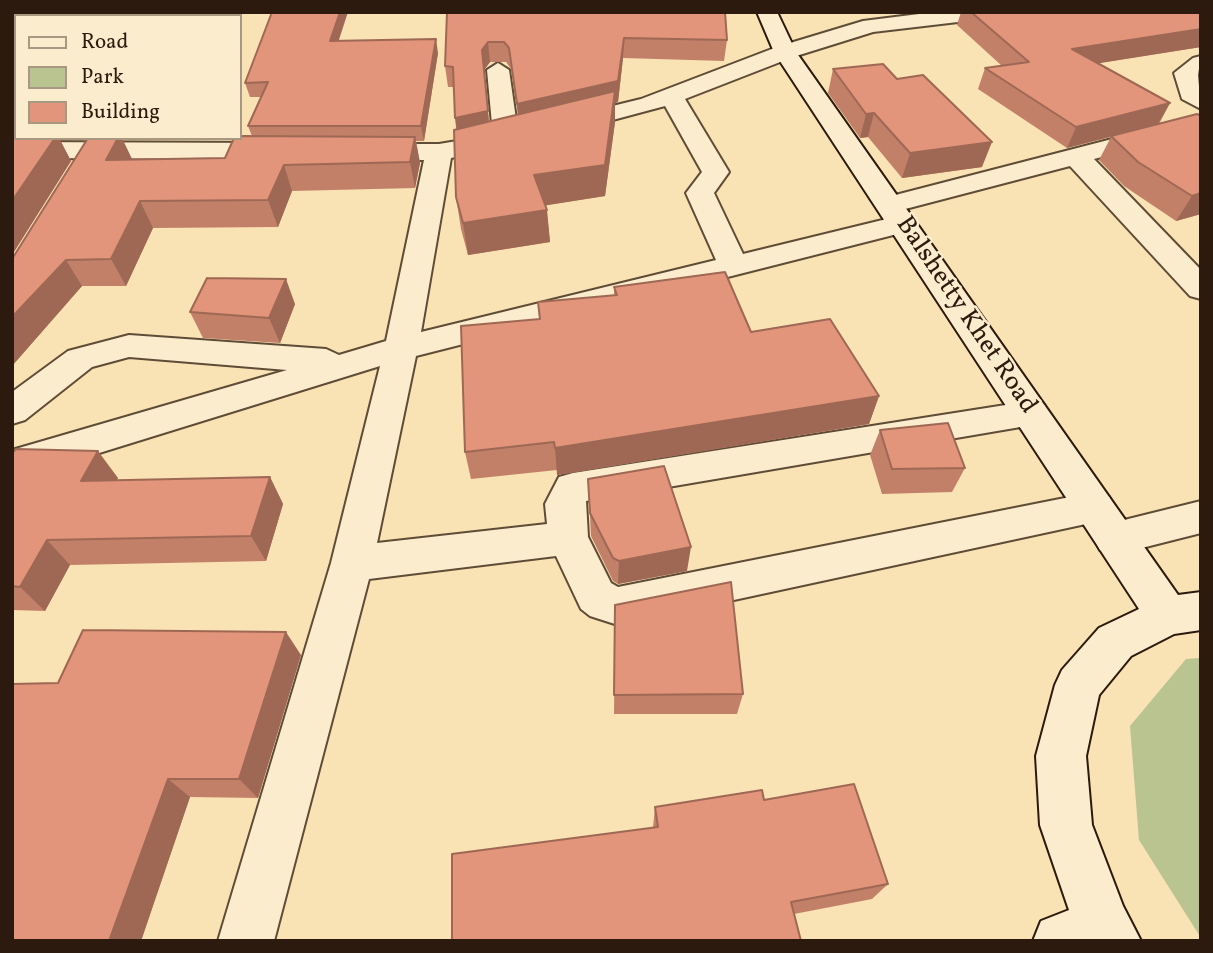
<!DOCTYPE html>
<html>
<head>
<meta charset="utf-8">
<style>
  body { margin:0 }
  #map { position:relative; width:1213px; height:953px; overflow:hidden; background:#f9e2b3; font-family:Vollkorn,serif }
  canvas { display:block }
  .frame { position:absolute; inset:0; border:14px solid #2c1a0e; pointer-events:none }
  .legend { position:absolute; left:14px; top:14px; width:228px; height:126px; box-sizing:border-box; background:#fbecce; border:2px solid #a89881; margin:0; padding:9px 12px; list-style:none; font-size:21px; color:#2c1a0e }
  .legend li { display:flex; align-items:center; gap:14px; height:35px }
  .legend b { width:35px; border:2px solid #a89881 }
</style>
</head>
<body>
<div id="map">
<canvas width="1213" height="953"></canvas>
<div class="frame"></div>
<ul class="legend">
<li><b style="height:9px;background:#fbecce"></b>Road</li>
<li><b style="height:19px;background:#b9c490"></b>Park</li>
<li><b style="height:19px;background:#e2957a"></b>Building</li>
</ul>
</div>
<script>
const g = document.querySelector('canvas').getContext('2d');
g.lineJoin = 'round';
function fillPath(path, color) {
  g.fillStyle = color;
  g.fill(path, 'evenodd');
}
function poly(rows) {
  const path = new Path2D();
  for (const r of rows) {
    path.moveTo(r[0], r[1]);
    for (let i = 2; i < r.length; i += 2) path.lineTo(r[i], r[i + 1]);
  }
  return path;
}
function trace(path, color, width, dash) {
  g.strokeStyle = color;
  g.lineWidth = width;
  g.lineCap = dash ? 'butt' : 'round';
  g.setLineDash(dash || []);
  g.stroke(path);
}
function drawText(font, color, halo, rows, align = 'center') {
  g.font = font + ' Vollkorn,serif';
  g.lineWidth = 5;
  g.setLineDash([]);
  g.textBaseline = 'middle';
  g.strokeStyle = halo;
  g.fillStyle = color;
  for (const [text, x, y, turn = 0] of rows) {
    g.save();
    g.translate(x, y);
    g.rotate((+turn || 0) * Math.PI / 180);
    g.textAlign = isNaN(turn) ? turn : align;
    if (halo) g.strokeText(text, 0, 0);
    g.fillText(text, 0, 0);
    g.restore();
  }
}
fillPath(poly([
  [1201,658,1201,938,1139,840,1130,726,1186,659]
]), '#b9c490');
const street = poly([
  [935,12,1002,12,992,18,873,32,793,57,685,99,729,172,714,193,743,254,903,215,913,218,917,224,913,230,416,356,377,543,547,524,545,504,559,477,573,473,1031,401,1044,405,1049,414,1044,423,586,501,588,537,611,583,618,587,1095,492,1109,497,1115,508,1109,519,618,625,590,616,581,609,556,556,369,579,274,941,218,941,331,563,380,366,12,480,12,450,287,370,129,357,92,367,25,420,12,424,12,392,68,351,129,335,326,349,339,355,386,341,424,160,364,160,355,158,351,152,355,146,364,144,439,144,493,135,487,70,498,63,509,70,519,140,515,145,451,158,421,332,716,260,686,193,702,172,665,106,564,133,555,130,551,125,555,120,641,99,777,47,863,21,935,12],
  [1201,56,1198,75,1201,109,1182,99,1174,73,1193,58,1201,56],
  [1201,116,1201,131,1094,159,1201,270,1201,299,1190,296,1070,166,890,213,880,211,876,205,880,199,1201,116],
  [12,142,280,143,289,145,293,151,289,157,280,159,12,158,12,142],
  [1201,501,1201,533,1114,555,1100,550,1094,538,1100,526,1201,501]
]);
const secondary = poly([
  [32,12,55,12,53,16,30,16,32,12],
  [757,12,777,12,796,52,1178,595,1201,592,1201,630,1174,634,1131,656,1099,695,1086,756,1092,825,1123,906,1141,941,1033,941,1041,921,1069,910,1040,825,1036,756,1055,685,1062,670,1099,628,1139,609,774,52,757,12],
  [12,25,16,25,16,39,12,39,12,25]
]);
trace(street, '#5f4c37', 4);
trace(secondary, '#2c1a0e', 4);
fillPath(street, '#fbecce');
fillPath(secondary, '#fbecce');
fillPath(poly([
  [447,12,727,40,724,61,623,58,618,102,615,103,615,122,605,196,546,205,550,242,468,255,461,229,456,197,456,129,454,87,448,87,445,66],
  [490,62,506,62,511,69,518,115,489,121,484,70],
  [961,12,1201,12,1201,47,1098,63,1170,103,1159,124,1201,116,1201,214,1176,221,1124,186,1099,160,1111,137,1067,148,978,89,985,68,1002,66,957,25],
  [338,41,438,53,424,141,416,141,420,163,415,188,292,191,278,227,153,228,126,286,82,286,12,366,87,140,60,140,71,161,12,255,12,68,16,68,16,138,144,138,143,140,122,140,132,160,225,158,252,136,248,126,261,97,250,97,245,83],
  [833,69,982,167,902,178,868,137,860,138,828,93],
  [614,287,751,332,879,396,869,424,557,475,557,470,471,479,465,452,539,319,538,302,614,296],
  [295,304,280,343,203,338,190,312],
  [880,430,965,468,952,492,882,494,870,455],
  [12,453,118,478,116,480,270,477,283,504,266,561,70,565,45,611,12,610],
  [588,479,687,571,618,584,613,581,591,536],
  [615,605,743,694,737,714,614,714],
  [301,655,258,798,190,797,141,941,12,941,58,683],
  [764,800,888,884,872,899,794,914,653,828,655,807]
]), '#c28069');
fillPath(poly([
  [207,12,233,12,230,16,204,16],
  [340,12,348,12,334,55,330,41],
  [1201,29,1201,47,1063,69,1072,49],
  [624,38,623,58,618,102,615,103,615,122,605,196,536,207,519,126,517,104],
  [436,39,438,53,424,141,421,126],
  [488,42,490,62,484,70,490,133,458,139,455,118,482,50],
  [1170,103,1158,124,1067,148,1076,127],
  [874,113,868,137,860,138,866,114],
  [415,137,420,163,415,188,410,162],
  [55,138,59,138,71,161,12,255,12,201],
  [118,138,122,138,133,161,106,160],
  [992,142,982,167,902,178,910,153],
  [284,165,292,191,278,227,268,200],
  [1201,193,1201,214,1176,221,1192,196],
  [140,201,153,228,126,286,111,259],
  [547,210,550,242,468,255,463,223],
  [66,260,82,286,12,366,12,317],
  [286,279,295,304,280,343,269,318],
  [879,396,869,424,557,475,555,448],
  [98,451,118,478,102,507,81,481],
  [270,477,283,504,266,561,251,536],
  [47,540,70,565,45,611,20,587],
  [691,547,687,571,618,584,619,561],
  [286,632,301,655,258,798,239,779],
  [168,779,190,797,141,941,109,941]
]), '#9e6855');
const building = poly([
  [155,12,207,12,204,16,152,16,155,12],
  [272,12,340,12,330,41,436,39,421,126,248,126,268,82,245,83,272,12],
  [447,12,725,12,727,40,624,38,618,81,517,104,509,48,504,42,488,42,482,50,488,111,455,118,453,67,445,66,447,12],
  [971,12,1201,12,1201,29,1072,49,1170,103,1076,127,985,68,1029,62,971,12],
  [883,64,897,79,923,75,992,142,910,153,874,113,866,114,833,69,883,64],
  [12,68,16,68,16,114,12,114,12,68],
  [615,91,605,165,534,175,547,210,463,223,456,197,454,130,615,91],
  [1197,114,1201,116,1201,193,1192,196,1138,162,1111,136,1197,114],
  [12,135,16,135,16,138,55,138,12,201,12,135],
  [240,136,415,137,410,162,284,165,268,200,140,201,111,259,66,260,12,317,12,259,88,138,118,138,106,160,225,158,234,138,240,138,240,136],
  [725,272,751,332,830,319,879,396,555,448,554,442,465,452,461,326,540,319,538,302,617,295,614,287,725,272],
  [207,278,286,279,269,318,190,312,207,278],
  [948,423,965,468,892,469,880,430,948,423],
  [16,449,98,451,81,481,270,477,251,536,47,540,20,587,12,586,12,453,16,449],
  [664,466,691,547,619,561,613,558,590,513,588,479,664,466],
  [731,582,743,694,614,695,615,605,731,582],
  [83,630,286,632,239,779,168,779,109,941,12,941,12,684,58,683,83,630],
  [854,784,888,884,791,902,801,941,452,941,452,854,658,827,655,807,762,790,764,800,854,784]
]);
fillPath(building, '#e2957a');
trace(building, '#9e6855', 2);
drawText('26px', '#2c1a0e', '#fbecce', [
  ["Balshetty Khet Road",965,316,56]
]);
</script>
</body>
</html>
